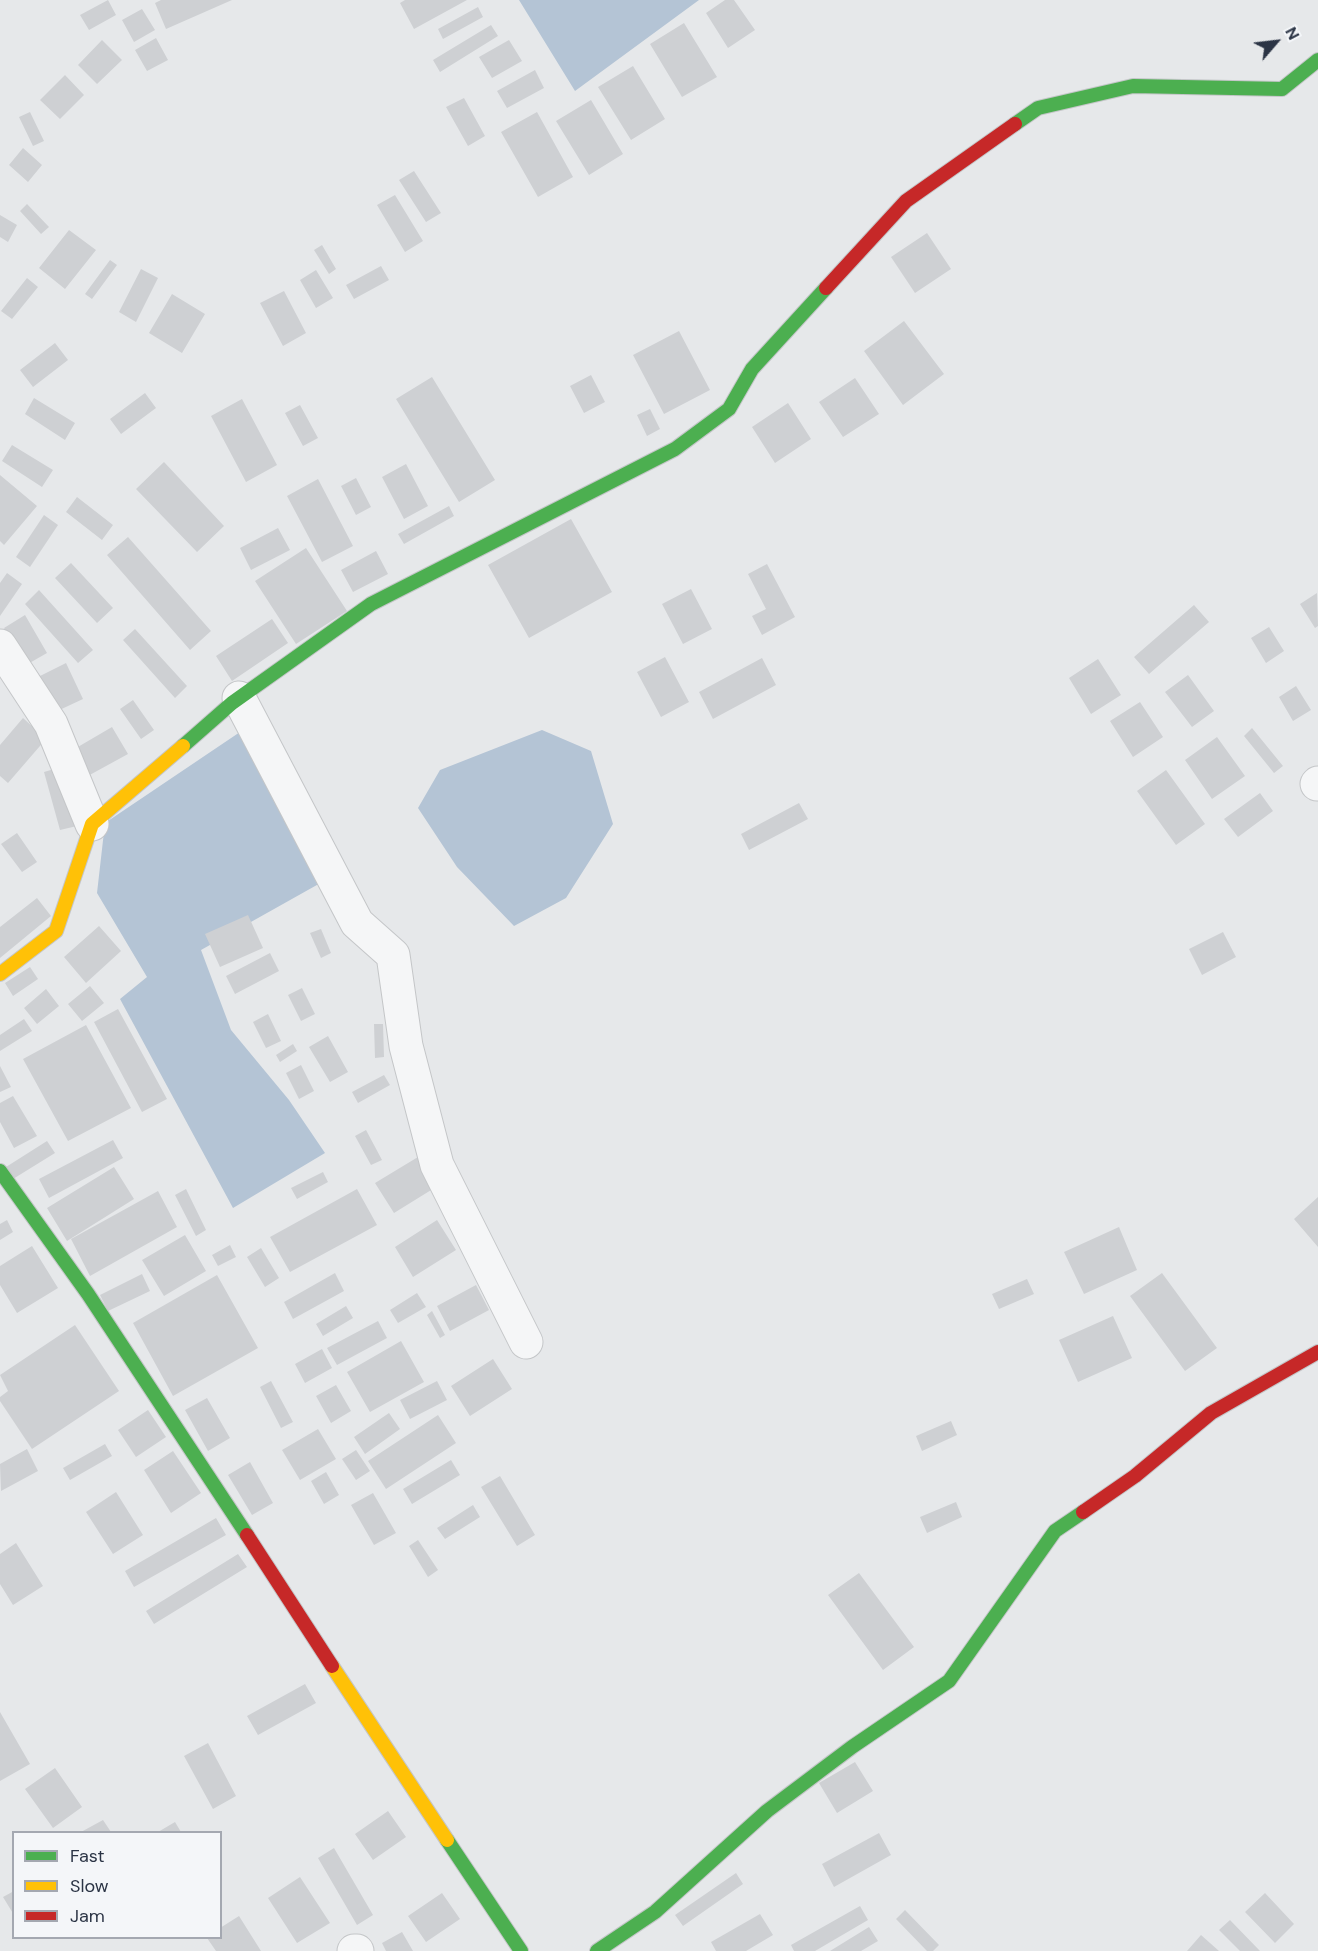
<!DOCTYPE html>
<html>
<head>
<meta charset="utf-8">
<style>
  body { margin:0 }
  #map { position:relative; width:1318px; height:1951px; overflow:hidden; background:#e6e8ea; font-family:"DM Sans",sans-serif }
  canvas { display:block }
  .legend { position:absolute; left:12px; top:1831px; width:210px; height:108px; box-sizing:border-box; background:#f4f6f9; border:2px solid #a4a8b1; margin:0; padding:8px 10px; list-style:none; font-size:18px; color:#2b3445 }
  .legend li { display:flex; align-items:center; gap:12px; height:30px }
  .legend b { width:30px; border:2px solid #a4a8b1 }
  .north { position:absolute; left:1246px; top:12px; width:60px; height:60px; -webkit-text-stroke:4px #f4f6f9; paint-order:stroke; rotate:62deg; font-size:16px; font-weight:700; line-height:24px; text-align:center; color:#2b3445 }
  .north::after { content:''; display:block; margin:auto; width:21px; height:27px; background:#2b3445; clip-path:polygon(50% 0,100% 100%,50% 72%,0 100%) }
</style>
</head>
<body>
<div id="map">
<canvas width="1318" height="1951"></canvas>
<ul class="legend">
<li><b style="height:8px;background:#4caf50"></b>Fast</li>
<li><b style="height:8px;background:#ffc107"></b>Slow</li>
<li><b style="height:8px;background:#c62828"></b>Jam</li>
</ul>
<div class="north">N</div>
</div>
<script>
const g = document.querySelector('canvas').getContext('2d');
g.lineJoin = 'round';
function fillPath(path, color) {
  g.fillStyle = color;
  g.fill(path, 'evenodd');
}
function poly(rows) {
  const path = new Path2D();
  for (const r of rows) {
    path.moveTo(r[0], r[1]);
    for (let i = 2; i < r.length; i += 2) path.lineTo(r[i], r[i + 1]);
  }
  return path;
}
function trace(path, color, width, dash) {
  g.strokeStyle = color;
  g.lineWidth = width;
  g.lineCap = dash ? 'butt' : 'round';
  g.setLineDash(dash || []);
  g.stroke(path);
}
fillPath(poly([
  [519,0,699,0,575,91],
  [243,730,324,881,201,950,231,1030,289,1100,325,1153,233,1208,120,999,147,977,97,893,105,823],
  [542,730,591,751,613,824,566,898,514,926,457,867,418,808,440,770]
]), '#b4c4d5');
fillPath(poly([
  [108,0,116,15,89,30,80,15],
  [161,0,232,0,166,29,155,3],
  [405,0,467,0,414,29,400,3],
  [725,0,734,0,755,30,728,48,706,13],
  [478,7,483,17,443,39,438,29],
  [142,9,155,30,134,42,122,20],
  [684,23,717,77,682,97,650,44],
  [491,25,498,36,440,72,433,60],
  [156,38,168,60,147,71,135,50],
  [102,40,122,60,97,84,78,65],
  [509,40,522,61,492,78,479,57],
  [633,66,665,119,631,140,598,87],
  [535,70,544,88,507,108,497,91],
  [65,75,84,95,60,119,40,100],
  [464,98,485,136,468,146,446,107],
  [591,100,623,154,589,175,556,121],
  [30,112,44,141,33,146,19,117],
  [537,112,573,177,538,197,501,132],
  [23,148,42,165,28,182,9,165],
  [414,171,441,213,426,222,399,180],
  [395,195,423,241,405,252,377,205],
  [27,204,49,227,41,234,20,211],
  [0,215,17,225,8,242,0,237],
  [69,230,96,250,65,289,39,268],
  [927,233,951,269,915,293,891,257],
  [322,245,336,269,329,274,314,250],
  [110,260,117,265,92,299,85,294],
  [381,266,389,280,354,299,346,285],
  [141,269,158,278,136,322,119,312],
  [316,270,333,298,316,308,300,280],
  [27,278,38,287,12,319,1,311],
  [284,291,306,333,283,346,260,303],
  [172,294,205,314,182,353,149,333],
  [904,321,944,374,903,405,864,351],
  [679,331,710,390,664,414,633,355],
  [55,343,68,360,33,387,20,370],
  [591,375,605,402,584,413,570,386],
  [432,377,495,480,459,502,396,399],
  [855,378,879,414,843,437,819,402],
  [145,393,156,408,121,434,110,419],
  [34,398,75,423,65,440,25,414],
  [242,399,277,465,246,482,211,416],
  [788,403,811,439,775,463,752,427],
  [300,405,318,438,303,446,285,413],
  [650,409,660,429,647,436,637,415],
  [12,445,53,470,42,487,2,461],
  [164,462,224,526,197,552,136,489],
  [406,464,428,506,404,519,382,477],
  [0,475,37,506,4,545,0,541],
  [356,478,371,507,356,515,341,486],
  [318,479,353,546,322,562,287,496],
  [77,497,113,525,102,540,66,512],
  [449,506,454,516,404,544,398,534],
  [44,515,58,525,30,567,16,557],
  [571,519,612,592,529,638,488,565],
  [278,528,290,550,251,570,240,548],
  [128,537,211,631,190,650,107,555],
  [306,548,347,611,296,644,255,581],
  [376,551,388,574,353,592,341,570],
  [71,563,113,608,97,623,55,578],
  [767,564,795,617,762,635,752,616,766,609,748,574],
  [7,573,22,584,0,616,0,583],
  [691,589,712,629,683,644,662,604],
  [39,590,93,650,78,663,25,604],
  [1317,593,1318,626,1315,628,1300,604],
  [1194,605,1209,622,1149,674,1134,657],
  [25,615,47,653,26,665,4,628],
  [272,619,288,643,232,681,216,656],
  [1269,627,1284,651,1266,663,1251,638],
  [135,629,187,686,175,698,123,640],
  [665,657,689,702,661,717,637,672],
  [762,658,776,685,713,719,699,692],
  [1098,659,1121,695,1091,714,1069,678],
  [66,663,83,699,53,713,36,678],
  [1188,675,1214,711,1192,727,1165,692],
  [1296,686,1311,710,1293,721,1279,697],
  [133,700,154,730,141,739,120,709],
  [1140,702,1163,737,1133,757,1110,721],
  [23,718,46,739,8,783,0,776,0,745],
  [112,727,128,754,86,777,71,751],
  [1252,728,1283,766,1274,773,1244,736],
  [1217,737,1245,776,1212,799,1185,760],
  [61,767,77,826,60,830,44,772],
  [1166,770,1205,824,1176,845,1137,791],
  [1260,793,1273,811,1238,837,1224,819],
  [799,803,808,819,749,850,741,834],
  [17,833,37,862,22,872,1,844],
  [37,898,51,916,0,958,0,927],
  [248,915,263,948,220,967,205,934],
  [99,926,121,951,86,983,64,957],
  [321,929,331,953,321,958,310,933],
  [1223,932,1236,957,1202,975,1189,949],
  [270,953,279,971,235,994,226,976],
  [30,967,38,979,13,996,5,983],
  [90,986,104,1003,82,1021,68,1004],
  [302,988,315,1014,301,1021,288,995],
  [46,989,59,1006,37,1024,24,1008],
  [118,1009,167,1099,142,1112,94,1022],
  [268,1014,281,1041,266,1048,253,1022],
  [24,1019,32,1031,0,1051,0,1035],
  [374,1024,383,1024,384,1057,375,1058],
  [86,1025,131,1108,68,1141,23,1059],
  [328,1036,348,1072,330,1082,309,1047],
  [293,1044,297,1051,280,1062,276,1055],
  [301,1065,314,1091,299,1099,286,1073],
  [0,1066,11,1087,0,1092],
  [384,1075,390,1085,358,1103,352,1092],
  [13,1096,37,1136,14,1148,0,1122,0,1103],
  [366,1130,382,1160,371,1165,355,1136],
  [113,1140,123,1158,49,1198,39,1179],
  [47,1141,55,1153,13,1179,6,1167],
  [418,1157,436,1187,394,1213,375,1183],
  [114,1167,134,1199,67,1241,47,1208],
  [323,1172,328,1182,297,1199,291,1188],
  [186,1189,206,1230,196,1236,175,1195],
  [357,1189,377,1225,290,1272,270,1237],
  [158,1191,177,1227,90,1276,71,1239],
  [1318,1197,1318,1247,1294,1219],
  [7,1220,13,1232,0,1240,0,1224],
  [437,1220,456,1250,413,1277,395,1247],
  [1119,1227,1137,1270,1084,1294,1064,1252],
  [185,1235,206,1271,164,1296,142,1260],
  [230,1245,236,1257,218,1266,212,1255],
  [32,1246,58,1288,17,1313,0,1285,0,1266],
  [261,1248,279,1278,265,1287,247,1257],
  [335,1273,344,1291,293,1319,284,1302],
  [1162,1273,1217,1348,1185,1371,1130,1296],
  [142,1274,150,1291,108,1311,100,1295],
  [217,1275,258,1348,173,1396,133,1323],
  [1027,1279,1034,1294,999,1309,992,1294],
  [476,1285,489,1310,450,1331,437,1306],
  [417,1293,426,1307,398,1323,390,1310],
  [346,1306,353,1318,323,1336,316,1324],
  [432,1311,445,1335,440,1338,427,1315],
  [1113,1316,1132,1358,1078,1382,1059,1340],
  [378,1321,387,1338,337,1365,327,1348],
  [75,1325,119,1391,32,1449,0,1401,0,1397,8,1391,0,1375],
  [401,1341,424,1382,370,1412,347,1372],
  [322,1349,332,1368,305,1383,295,1364],
  [493,1359,512,1389,470,1416,451,1386],
  [271,1381,293,1422,281,1428,260,1387],
  [437,1381,447,1400,410,1419,400,1400],
  [336,1385,351,1411,331,1423,316,1396],
  [207,1398,230,1438,208,1451,185,1410],
  [148,1410,166,1437,136,1457,118,1430],
  [389,1413,400,1429,365,1454,354,1437],
  [438,1415,456,1443,386,1489,368,1461],
  [951,1421,957,1435,922,1451,916,1436],
  [318,1429,336,1459,300,1480,282,1450],
  [105,1444,112,1456,70,1480,63,1468],
  [27,1449,38,1471,1,1491,0,1464],
  [356,1450,370,1471,356,1480,342,1459],
  [173,1451,201,1493,171,1513,144,1470],
  [451,1460,460,1475,412,1504,403,1489],
  [250,1462,273,1503,252,1515,228,1475],
  [326,1472,339,1495,324,1504,311,1481],
  [500,1476,535,1535,517,1546,481,1487],
  [116,1492,143,1535,113,1554,86,1512],
  [373,1493,396,1533,374,1545,351,1505],
  [956,1502,962,1517,927,1533,920,1517],
  [473,1505,480,1517,445,1539,437,1528],
  [216,1518,226,1535,134,1587,125,1571],
  [418,1540,438,1570,428,1577,409,1546],
  [16,1543,43,1586,13,1605,0,1584,0,1554],
  [238,1554,247,1567,154,1624,146,1611],
  [859,1573,914,1647,883,1670,828,1595],
  [305,1684,316,1703,258,1735,247,1716],
  [0,1712,30,1764,0,1781],
  [208,1743,236,1796,213,1809,184,1756],
  [855,1762,873,1791,837,1813,819,1783],
  [55,1768,82,1807,53,1828,25,1789],
  [388,1811,406,1837,373,1860,355,1834],
  [103,1820,111,1832,81,1832],
  [175,1822,181,1832,158,1832],
  [879,1833,891,1855,834,1887,822,1864],
  [334,1848,373,1915,357,1925,318,1858],
  [736,1873,743,1884,683,1926,675,1915],
  [300,1877,330,1923,297,1943,268,1898],
  [14,1891,14,1915,3,1897],
  [442,1893,460,1919,426,1942,408,1916],
  [1265,1893,1294,1924,1275,1943,1245,1912],
  [860,1906,868,1920,815,1951,794,1951,791,1945],
  [905,1910,939,1945,933,1951,927,1951,896,1919],
  [760,1914,773,1935,746,1951,716,1951,711,1942],
  [239,1916,261,1951,216,1951,207,1938,220,1938,220,1928],
  [1230,1920,1260,1951,1240,1951,1219,1930],
  [869,1927,878,1941,861,1951,830,1951],
  [402,1932,413,1951,386,1951,382,1943],
  [1201,1935,1219,1951,1187,1951]
]), '#ced0d3');
const street = poly([
  [0,646,51,724,92,824],
  [239,698,357,923,393,955,406,1046,437,1165,526,1342],
  [1317,784,1318,783],
  [354,1951,357,1951]
]);
const fast = poly([
  [1015,124,1038,108,1133,86,1282,89,1318,60],
  [183,746,232,703,371,604,675,449,729,409,752,369,826,288],
  [0,1171,88,1294,247,1535],
  [447,1840,521,1951],
  [597,1951,655,1912,767,1811,852,1747,949,1681,1055,1531,1083,1512]
]);
const slow = poly([
  [0,974,56,931,92,824,183,746],
  [332,1666,447,1840]
]);
const jam = poly([
  [826,288,906,201,1015,124],
  [1083,1512,1135,1476,1211,1413,1318,1352],
  [247,1535,332,1666]
]);
trace(street, '#c4c6c8', 35);
trace(fast, '#c4c6c8', 16);
trace(slow, '#c4c6c8', 16);
trace(jam, '#c4c6c8', 16);
trace(street, '#f5f6f7', 33);
trace(fast, '#4caf50', 14);
trace(slow, '#ffc107', 14);
trace(jam, '#c62828', 14);
</script>
</body>
</html>
